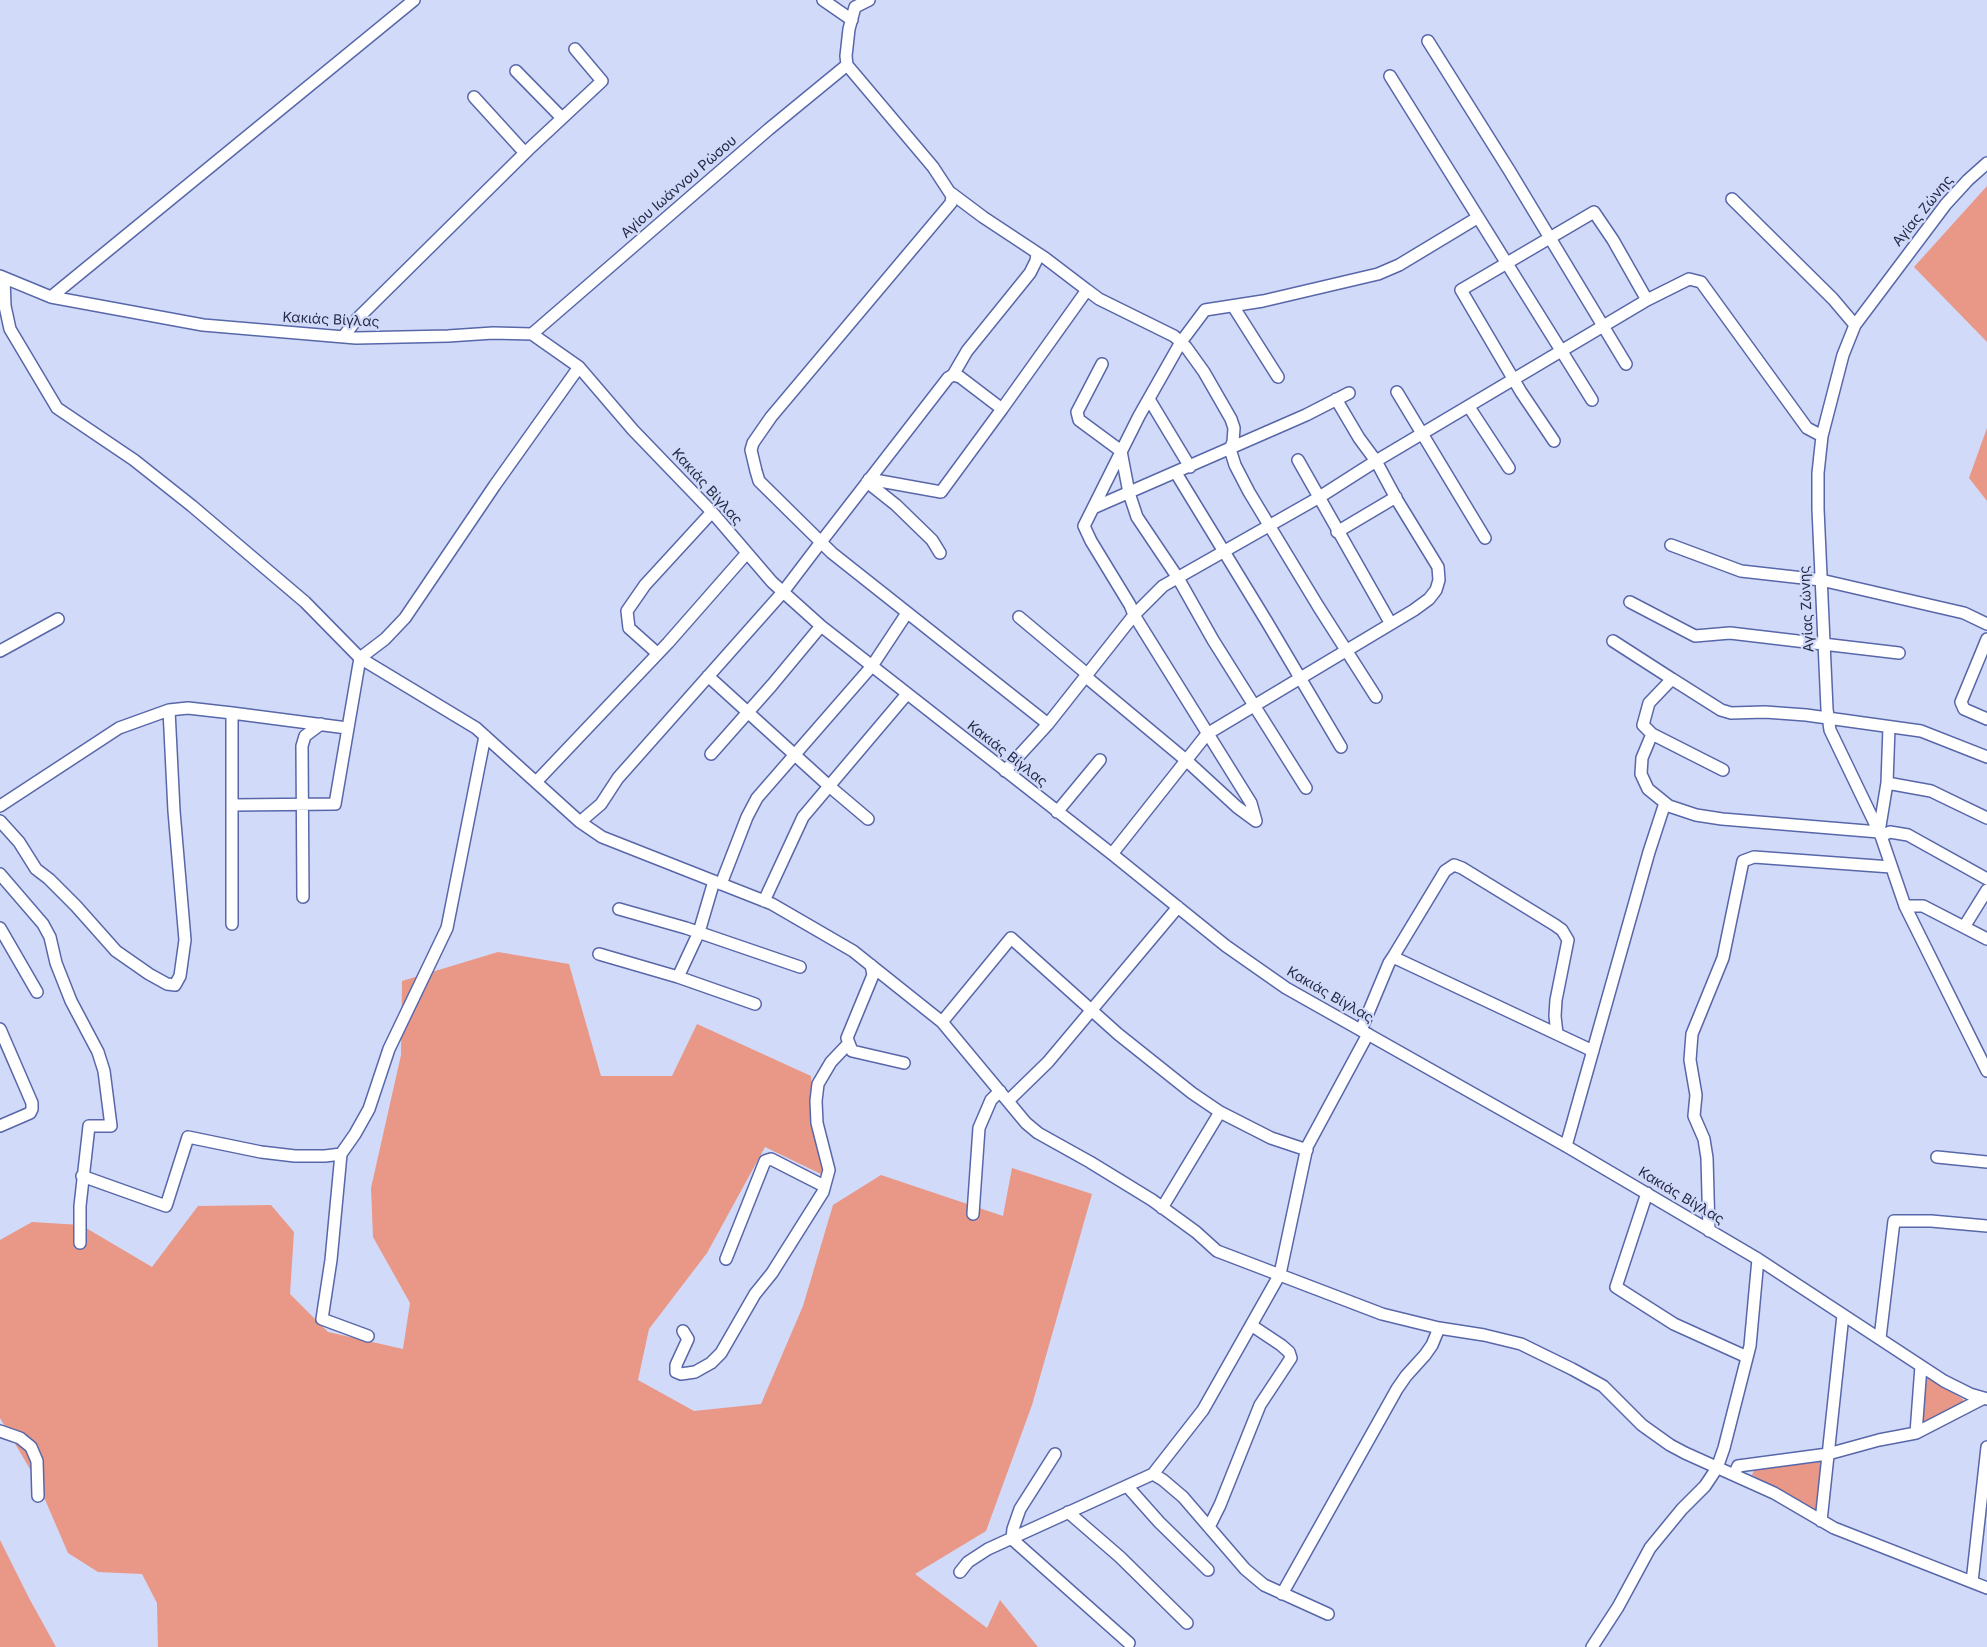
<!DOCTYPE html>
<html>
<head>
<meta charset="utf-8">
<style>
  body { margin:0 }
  canvas { display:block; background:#d1daf8 }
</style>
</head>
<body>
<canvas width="1987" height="1647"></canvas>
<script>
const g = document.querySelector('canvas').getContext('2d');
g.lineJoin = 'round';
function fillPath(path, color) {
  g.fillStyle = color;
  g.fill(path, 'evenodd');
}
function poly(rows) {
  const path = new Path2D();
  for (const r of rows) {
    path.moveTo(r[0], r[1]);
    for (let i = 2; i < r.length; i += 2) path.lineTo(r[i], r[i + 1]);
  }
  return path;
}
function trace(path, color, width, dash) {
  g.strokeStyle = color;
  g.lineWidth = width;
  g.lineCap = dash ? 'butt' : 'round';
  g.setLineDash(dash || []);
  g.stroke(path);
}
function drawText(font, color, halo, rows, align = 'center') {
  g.font = font + ' Inter,sans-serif';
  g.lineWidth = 4.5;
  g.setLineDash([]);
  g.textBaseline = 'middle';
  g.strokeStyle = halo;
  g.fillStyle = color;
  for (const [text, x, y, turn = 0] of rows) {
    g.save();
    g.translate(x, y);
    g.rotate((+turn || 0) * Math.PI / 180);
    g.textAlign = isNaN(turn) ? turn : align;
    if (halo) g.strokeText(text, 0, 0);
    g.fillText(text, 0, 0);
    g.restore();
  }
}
fillPath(poly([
  [1987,186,1987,342,1914,267],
  [1987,428,1987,501,1969,478],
  [498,952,569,964,601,1076,672,1076,697,1024,811,1076,814,1126,823,1175,765,1147,707,1253,649,1329,638,1380,694,1411,761,1404,803,1306,833,1205,881,1175,1003,1216,1012,1168,1092,1194,1032,1405,986,1531,915,1574,987,1628,1000,1600,1038,1647,158,1647,157,1603,142,1574,98,1572,68,1553,37,1481,0,1418,0,1240,32,1222,81,1225,152,1267,198,1206,271,1205,294,1232,290,1294,328,1332,403,1349,410,1303,373,1237,371,1188,401,1055,402,981],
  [1924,1375,1963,1399,1963,1404,1920,1425],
  [1821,1459,1816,1510,1752,1475,1755,1467],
  [0,1540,29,1598,56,1647,0,1647]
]), '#e99786');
const minor = poly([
  [823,0,852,20],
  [869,0,855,7,849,29,846,56,847,65,933,167,952,196,951,203,771,417,753,443,751,450,756,471,759,481,832,553,1048,724],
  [1428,41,1509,170,1626,364],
  [516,71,562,118],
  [1390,76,1592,400],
  [474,97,525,153],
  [1987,163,1968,180,1946,204,1855,325,1843,355,1822,436,1818,473,1818,509,1827,709,1830,730,1881,836,1905,906,1987,1071],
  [951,193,983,217,1045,258,1087,290,1002,409],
  [1732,199,1833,299,1855,325],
  [0,276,51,297,203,325,356,338,448,336,493,333,532,334,579,367,633,430,712,512,772,582,821,626,1112,854,1226,946,1286,988,1566,1146,1758,1259,1944,1381,1970,1394,1987,1399],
  [4,278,5,306,10,329,57,408,134,460,192,506,305,602,360,658,476,728,580,822,602,837,772,904,853,951,942,1022,1026,1123,1038,1133,1090,1162,1152,1200,1196,1232,1217,1251,1382,1314,1439,1328,1484,1335,1521,1344,1572,1369,1603,1386,1642,1425,1670,1445,1685,1453,1774,1493,1834,1528,1987,1588],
  [1087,290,1099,299,1174,336,1186,347,1204,372,1231,419,1234,428,1233,442,1230,449,1235,465,1249,492,1318,606,1376,697],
  [51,297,414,0],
  [1233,306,1278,377],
  [532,334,769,129,847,65],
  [343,337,357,319,528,150,602,81,575,49],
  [1102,364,1077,412,1079,420,1121,451,1129,493,1137,517,1178,578,1213,640,1306,788],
  [953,375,967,351,1030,273,1036,261,1037,253],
  [1397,392,1485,538],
  [1149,399,1190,467],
  [1469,407,1509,468],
  [1554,441,1521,392,1461,290,1594,212,1613,240,1647,300],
  [1298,460,1391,624],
  [1176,473,1267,622,1341,747],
  [867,482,896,505,932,540,940,553],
  [1093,508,1306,415,1349,393],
  [1337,532,1396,497],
  [1671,545,1741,571,1821,580,1964,613,1987,624],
  [1630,602,1695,636,1730,633,1899,653],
  [1019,617,1087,674],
  [1987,639,1961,702,1964,709,1987,719],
  [1613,641,1672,679],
  [0,651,58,619],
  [657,653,629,628,627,611,645,585,712,512],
  [708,676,829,786,868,819],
  [1085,676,1187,761,1237,807,1256,821,1251,803,1134,615,1163,586,1318,498,1376,461,1647,300,1689,279,1701,282,1807,428,1822,436],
  [347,728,232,713,232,805,335,804,360,658,385,639,405,618,495,485,579,367],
  [1652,734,1643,725,1649,703,1672,679,1721,710,1731,713,1765,712,1806,715,1921,731,1987,757],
  [711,754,772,685,821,626],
  [1723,770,1652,734,1642,758,1641,774,1648,789,1669,806,1696,815,1722,819,1879,832,1887,783,1931,791,1987,818],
  [1005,771,1048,724,1134,615,1130,605,1091,541,1084,526,1139,416,1181,342,1205,310,1263,301,1378,274,1399,265,1477,218],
  [536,782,668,643,747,553],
  [1887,783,1889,727],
  [232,805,232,924],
  [0,806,119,728,169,710,188,708,232,713],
  [1057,812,1100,760],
  [0,821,19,842,36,869,49,879,76,906,116,951,149,974,167,984,175,985,180,976,185,940,174,811,169,710],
  [580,822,601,804,618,778,783,592,821,542,948,378,953,375,960,377,1002,409,941,492,869,479],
  [1881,836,1890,832,1908,835,1987,879],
  [1112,854,1207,734,1414,610,1429,599,1436,590,1439,580,1438,567,1397,500,1376,461,1359,438,1336,399],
  [0,874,43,924,50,937,56,963,71,1001,98,1052,104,1071,111,1126,89,1126,80,1206,80,1243],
  [721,884,747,817,757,798,872,666,907,613],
  [303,897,302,746,305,736,321,724],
  [764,901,803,817,907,694],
  [1905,906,1923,906,1987,939],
  [619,909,686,928,800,967],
  [1964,927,1987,890],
  [0,928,37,992],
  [599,954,678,977,755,1004],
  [1393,957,1445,871,1454,865,1462,868,1555,925,1562,930,1568,940,1556,1000,1555,1016,1557,1034],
  [871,965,873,975,847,1038,852,1051,904,1063],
  [678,977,699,932,714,881],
  [942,1022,1011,938,1118,1034,1192,1093,1220,1112,1271,1138,1307,1150],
  [0,1029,32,1103,32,1109,30,1113,0,1126],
  [1361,1030,1389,963,1393,957,1593,1051],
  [1008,1101,1048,1062,1178,907],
  [1566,1146,1649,852,1665,803],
  [341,1154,355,1134,369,1109,389,1049,447,928,485,736],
  [1937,1157,1987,1162],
  [82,1176,166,1206,188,1137,261,1152,295,1156,325,1156,341,1154,331,1260,322,1319,368,1336],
  [1647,1193,1616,1287,1674,1324,1747,1357],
  [1162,1208,1220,1112],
  [973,1214,979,1128,991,1100,1000,1091],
  [1709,1231,1707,1158,1704,1139,1694,1116,1696,1095,1690,1060,1692,1034,1723,958,1743,861,1754,857,1891,867],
  [726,1259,765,1161,771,1159,824,1186],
  [683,1331,688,1339,676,1365,676,1372,681,1374,695,1372,711,1363,721,1353,755,1294,772,1273,823,1192,829,1170,817,1123,816,1101,818,1084,831,1062,849,1043],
  [1880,1338,1894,1221,1931,1221,1987,1226],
  [0,1431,20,1438,31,1447,37,1461,38,1496],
  [1916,1433,1921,1366],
  [1055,1454,1020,1509,1013,1529,1012,1539,1129,1643],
  [1153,1474,1163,1480,1183,1497,1245,1569,1264,1585,1328,1614],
  [1734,1475,1738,1466,1828,1454,1879,1440,1916,1433,1984,1398],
  [1127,1486,1159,1522,1208,1570],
  [1068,1512,1120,1557,1187,1623],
  [1821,1521,1843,1315],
  [1209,1527,1220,1505,1260,1405,1291,1358,1289,1352,1281,1345,1251,1325],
  [960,1572,968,1562,988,1549,1153,1474,1203,1410,1280,1274,1307,1147,1368,1034],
  [1972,1582,1987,1447],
  [1282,1594,1397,1389,1406,1376,1425,1355,1432,1345,1439,1328],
  [1592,1647,1618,1607,1650,1548,1682,1509,1705,1486,1717,1468,1724,1448,1750,1346,1758,1259]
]);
trace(minor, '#5867a9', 14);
trace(minor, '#fff', 11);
drawText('14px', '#232946', '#d1daf8', [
  ["Αγίου Ιωάννου Ρώσου",679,187,-41],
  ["Αγίας Ζώνης",1923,211,-51],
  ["Κακιάς Βίγλας",331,320,3],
  ["Κακιάς Βίγλας",707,487,48],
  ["Αγίας Ζώνης",1807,609,-93],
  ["Κακιάς Βίγλας",1007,754,38],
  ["Κακιάς Βίγλας",1330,995,30],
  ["Κακιάς Βίγλας",1681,1196,31]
]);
</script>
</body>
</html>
